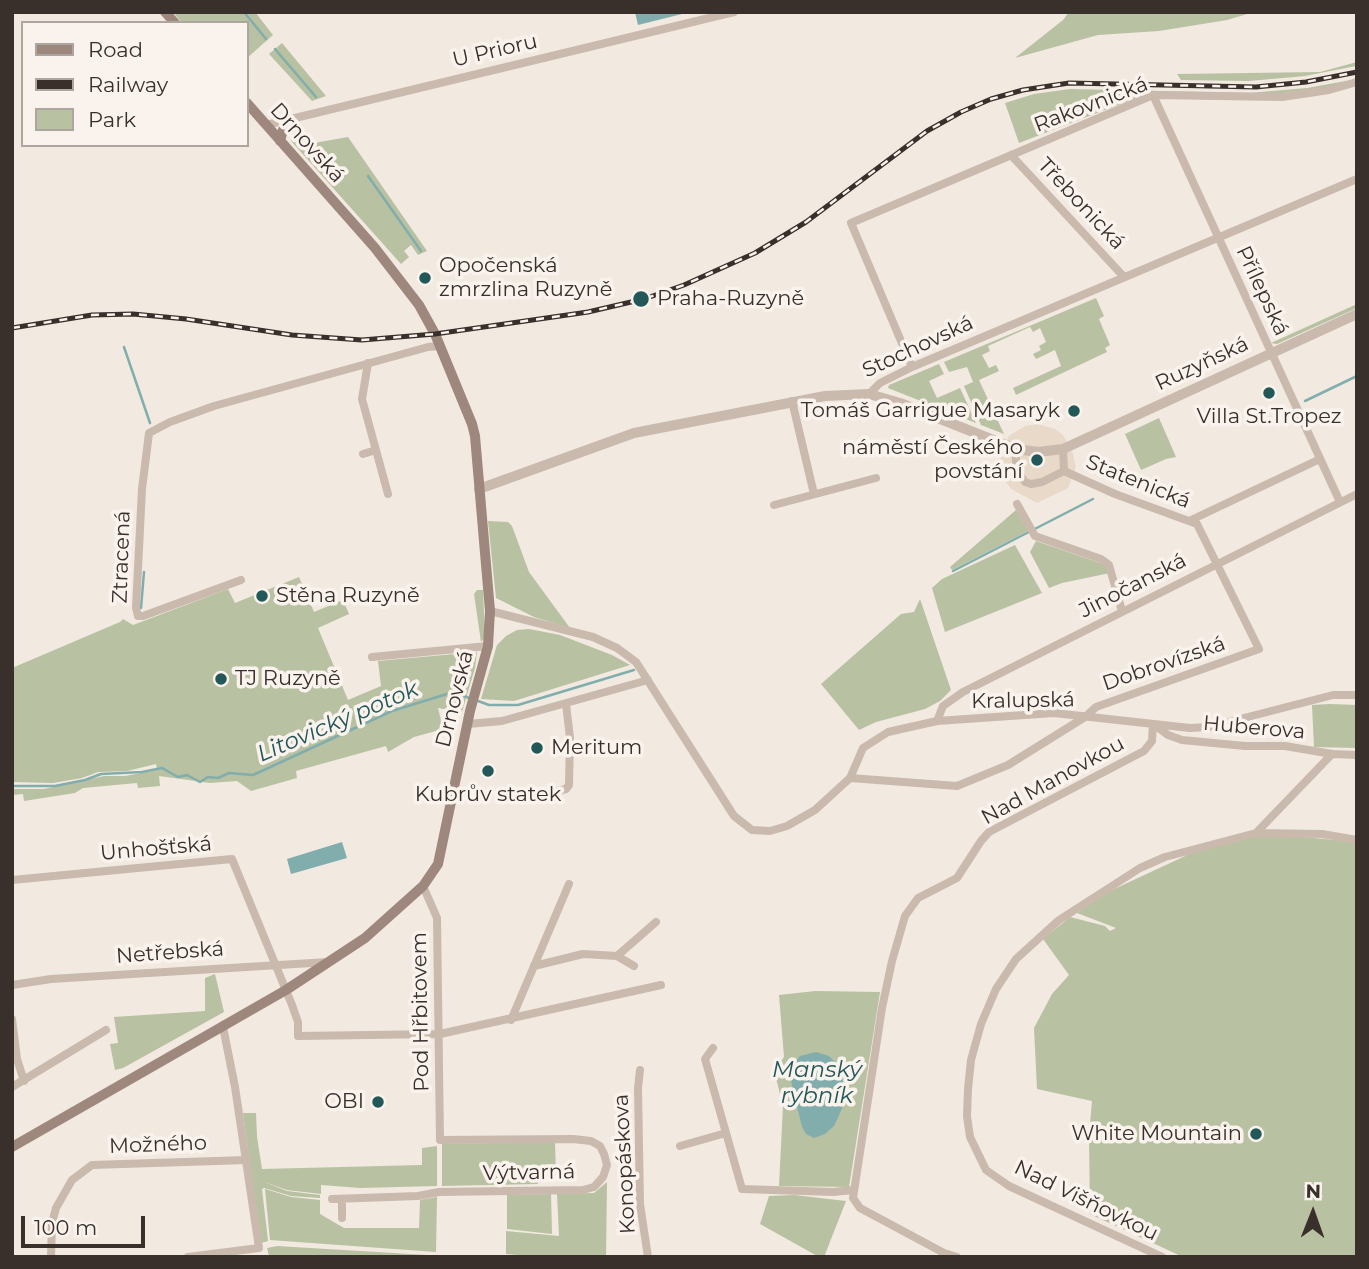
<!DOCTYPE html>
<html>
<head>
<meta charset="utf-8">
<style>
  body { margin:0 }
  #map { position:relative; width:1369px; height:1269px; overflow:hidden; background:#f2e9e1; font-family:Montserrat,sans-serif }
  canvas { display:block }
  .frame { position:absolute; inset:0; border:14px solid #392f2b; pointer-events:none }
  .legend { position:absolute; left:21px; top:21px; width:228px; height:126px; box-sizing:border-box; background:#faf3ed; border:2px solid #ada59f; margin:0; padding:9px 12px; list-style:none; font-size:21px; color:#392f2b }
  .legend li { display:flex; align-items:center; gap:14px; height:35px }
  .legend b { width:35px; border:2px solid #ada59f }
  .north { position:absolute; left:1278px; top:1178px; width:70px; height:70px; -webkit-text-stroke:5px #faf3ed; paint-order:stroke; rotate:1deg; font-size:19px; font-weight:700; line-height:28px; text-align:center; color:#392f2b }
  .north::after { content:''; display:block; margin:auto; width:24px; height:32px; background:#392f2b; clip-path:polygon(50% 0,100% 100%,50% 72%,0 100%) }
  .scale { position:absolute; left:21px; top:1216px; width:124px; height:32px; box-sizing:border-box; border:4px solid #392f2b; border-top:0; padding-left:9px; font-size:21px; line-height:24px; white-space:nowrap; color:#392f2b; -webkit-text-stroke:5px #faf3ed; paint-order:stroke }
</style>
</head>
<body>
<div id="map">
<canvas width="1369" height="1269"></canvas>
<div class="frame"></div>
<ul class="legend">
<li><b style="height:9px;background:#9e887e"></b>Road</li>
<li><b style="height:9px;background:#392f2b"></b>Railway</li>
<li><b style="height:19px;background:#b8c1a1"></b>Park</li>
</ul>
<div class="north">N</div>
<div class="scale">100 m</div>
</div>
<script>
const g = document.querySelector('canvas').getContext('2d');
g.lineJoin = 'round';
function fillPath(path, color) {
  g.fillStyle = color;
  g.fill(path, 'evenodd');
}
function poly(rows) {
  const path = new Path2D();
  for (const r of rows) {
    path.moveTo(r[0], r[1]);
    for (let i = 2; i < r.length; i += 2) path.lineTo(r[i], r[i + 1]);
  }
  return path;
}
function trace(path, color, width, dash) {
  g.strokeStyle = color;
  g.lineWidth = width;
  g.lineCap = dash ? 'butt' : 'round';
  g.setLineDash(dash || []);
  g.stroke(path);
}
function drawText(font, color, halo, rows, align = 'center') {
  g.font = font + ' Montserrat,sans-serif';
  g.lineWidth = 7;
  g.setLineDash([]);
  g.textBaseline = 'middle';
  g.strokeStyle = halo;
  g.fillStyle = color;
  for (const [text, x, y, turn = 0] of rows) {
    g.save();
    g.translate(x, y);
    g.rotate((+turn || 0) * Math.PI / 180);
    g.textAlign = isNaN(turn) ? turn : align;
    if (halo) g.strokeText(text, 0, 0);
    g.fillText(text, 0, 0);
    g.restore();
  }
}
fillPath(poly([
  [173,12,255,12,273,35,247,58,247,23,182,23],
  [1069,12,1254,12,1227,20,1159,31,1098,35,1015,58,1063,20],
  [282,43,326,96,312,101,269,54],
  [1357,62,1357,66,1351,67,1305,76,1249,81,1181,80,1177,74,1320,72],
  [1357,79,1328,87,1283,93,1256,94,1149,93,1019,143,1005,103,1034,94,1070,89,1249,93,1307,88],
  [296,127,303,145,348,137,427,251,418,255,411,245,404,251,409,257,401,264,291,141,292,133],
  [1096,298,1104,316,1099,319,1110,345,1105,348,1107,352,1018,394,1016,395,1013,388,1061,366,1055,350,1036,359,1033,354,1041,350,1039,346,1046,342,1040,328,1033,332,1030,327,988,346,990,351,982,355,989,368,996,365,999,371,979,380,1004,434,981,425,964,386,973,382,967,367,949,372,944,362],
  [1357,304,1357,308,1277,344,1271,343],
  [939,364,944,374,929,381,937,398,960,388,976,423,888,388,889,385],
  [1159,418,1176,457,1166,459,1141,470,1125,434],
  [1016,510,1028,531,952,570,950,567],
  [488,521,508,522,512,526,529,572,570,628,534,617,496,598],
  [1036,541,1103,564,1110,573,1062,583,1049,588,1030,552],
  [1015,545,1042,593,945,632,932,588,942,579],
  [299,577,314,612,343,600,349,614,318,628,348,700,381,686,378,661,477,652,475,668,462,712,438,708,443,729,414,737,388,752,386,746,296,771,297,778,251,791,237,781,210,783,159,776,160,786,138,788,137,783,83,788,75,793,24,801,23,794,12,795,14,789,44,789,104,776,125,776,157,770,156,764,127,771,98,772,82,778,53,783,12,782,12,668,120,622,123,619,133,625,228,589,235,603],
  [477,590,483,590,485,637,481,642,474,594],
  [920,599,951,690,940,701,925,709,876,722,859,730,821,684,901,614,914,612],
  [529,629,560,635,612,655,630,665,514,701,481,699,497,645,506,636,517,630],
  [1330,704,1357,705,1357,748,1314,747,1312,705],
  [1292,836,1357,842,1357,1257,1183,1257,1090,1214,1089,1135,1092,1101,1037,1089,1034,1028,1052,994,1069,975,1043,939,1070,917,1105,926,1110,931,1116,928,1077,913,1110,891,1198,850,1248,837],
  [215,974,224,1012,123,1068,115,1070,110,1044,118,1043,114,1017,205,1011,205,978],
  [815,991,880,992,849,1187,779,1186,783,1106,773,1066,780,1063,784,1057,779,995],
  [243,1113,256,1113,257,1137,262,1169,422,1165,422,1148,437,1146,437,1186,360,1188,321,1185,321,1194,287,1190,262,1181,287,1191,320,1195,320,1198,291,1196,264,1188,262,1189,268,1241,261,1243],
  [555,1142,556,1175,544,1178,537,1184,442,1186,442,1144],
  [607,1182,606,1257,539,1257,506,1254,506,1231,559,1236,557,1194,594,1193],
  [265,1189,291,1197,320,1200,320,1214,344,1228,419,1228,420,1200,437,1197,436,1252,270,1240],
  [551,1194,552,1234,507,1229,507,1195],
  [794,1195,846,1201,824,1257,819,1257,760,1224,769,1196],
  [277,1246,427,1255,430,1257,265,1257,269,1256,267,1248]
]), '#b8c1a1');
fillPath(poly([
  [1038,424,1055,429,1063,435,1073,454,1076,467,1068,488,1037,503,1011,489,1003,478,999,465,1000,453,1009,436,1025,426]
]), '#e9d9c9');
fillPath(poly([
  [635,12,690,12,638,25],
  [342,842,347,858,291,874,287,859],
  [816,1052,829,1056,835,1062,842,1076,845,1102,834,1126,825,1134,814,1138,806,1134,802,1127,791,1081,791,1067,800,1056]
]), '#81aead');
trace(poly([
  [244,12,266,39],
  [275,49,316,97],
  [368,176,421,251],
  [124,347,150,423],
  [1305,401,1357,376],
  [953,571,1093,499],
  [141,608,144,572],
  [478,701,489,705,518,705,634,670],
  [12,786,55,786,85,780,101,774,142,772,162,768,178,777,187,775,200,782,208,777,218,778,229,773,253,775,392,711,447,694,460,694,471,699]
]), '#81aead', 2.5);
trace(poly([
  [1153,95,1340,502],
  [266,125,734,12],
  [1011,155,1124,277],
  [368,363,362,399,388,494],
  [912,367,851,223,1153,95,1282,97,1329,90,1357,82],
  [869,394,880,383,912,367,1357,179],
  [792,401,814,494],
  [1016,449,1016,469,1025,482,1031,484,1042,482,1064,471],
  [1063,449,1064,471],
  [363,454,376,450],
  [1017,504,1035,536,1101,559,1109,565,1122,611],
  [774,505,876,478],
  [1189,521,1320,459],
  [241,580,143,616,138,616,136,608,142,489,149,433,170,422,214,406,428,347,440,346],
  [490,611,593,637,617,648,636,662,734,816,752,830,770,831,787,826,815,810,850,778,863,748,888,732,937,721,1054,713,1190,728,1209,727,1333,695,1357,695],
  [372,657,488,646],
  [937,721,943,706,963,692,1357,494],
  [468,724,502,721,648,680],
  [1156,726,1168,735,1182,740,1245,746,1285,746,1332,754,1357,755],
  [850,778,957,786,1008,765,1085,717,1096,707,1259,649,1197,524,1115,494,1064,471],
  [535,796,566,789,569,785,570,738,566,704],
  [1256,833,1332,754],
  [12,880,232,859,292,1005,298,1022,298,1036,440,1034,661,985],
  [617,956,634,966],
  [534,966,583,954,617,956,656,922],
  [12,985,51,979,328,962],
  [12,1019,17,1059,24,1081],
  [511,1020,569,884],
  [713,1048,705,1059,742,1189,833,1192,853,1190],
  [640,1070,638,1088,640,1204,648,1257],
  [12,1087,106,1030],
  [680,1146,726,1133],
  [332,1199,418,1196,439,1192,583,1190,594,1187,603,1177,607,1165,604,1154,600,1146,591,1141,573,1139,440,1140,437,918,423,886],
  [342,1200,342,1218],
  [51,1257,52,1223,56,1208,72,1180,92,1165,247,1160],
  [188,1257,259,1248,235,1087,223,1027],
  [957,1257,944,1253,860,1208,853,1198,882,1008,892,961,905,916,918,898,957,878,981,841,989,832,1144,751,1152,741,1153,724],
  [1162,1257,1009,1186,986,1170,970,1137,967,1116,968,1089,971,1060,981,1024,996,989,1016,959,1059,920,1140,868,1165,857,1256,833,1322,834,1357,840]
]), '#cab9ad', 8);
trace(poly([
  [479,489,634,433,825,396,869,394,900,403,1016,449,1038,452,1063,449,1357,314]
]), '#cab9ad', 10);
trace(poly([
  [165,12,175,23],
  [280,141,283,130,289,118],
  [12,1147,286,990,365,938,423,886,438,864,470,711,488,646,490,611,475,436,472,424,435,334,419,305,375,248,247,103]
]), '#9e887e', 10);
const rail = poly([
  [12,328,92,315,133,314,186,319,292,335,362,340,435,334,588,312,644,299,684,285,755,253,806,222,927,131,961,112,991,99,1023,90,1069,83,1256,87,1306,82,1357,72]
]);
trace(rail, '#392f2b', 5);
trace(rail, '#faf3ed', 2.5, [8]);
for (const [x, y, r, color] of [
  [425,278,7,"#235858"],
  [641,299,9,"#235858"],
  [1269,393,7,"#235858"],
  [1074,411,7,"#235858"],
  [1037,460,7,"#235858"],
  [262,596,7,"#235858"],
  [221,679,7,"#235858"],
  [537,748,7,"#235858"],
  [488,771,7,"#235858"],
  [378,1102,7,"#235858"],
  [1256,1134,7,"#235858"]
]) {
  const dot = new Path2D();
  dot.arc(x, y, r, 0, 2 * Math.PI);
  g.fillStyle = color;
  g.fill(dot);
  trace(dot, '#faf3ed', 2.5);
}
drawText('21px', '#392f2b', '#faf3ed', [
  ["U Prioru",495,51,-13],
  ["Rakovnická",1091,105,-21],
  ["Drnovská",307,143,48],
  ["Třebonická",1081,204,47],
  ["Přílepská",1262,291,65],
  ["Stochovská",918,347,-25],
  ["Ruzyňská",1202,364,-25],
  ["Statenická",1138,482,22],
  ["Ztracená",122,557,-88],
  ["Jinočanská",1133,586,-27],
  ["Dobrovízská",1164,664,-19],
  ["Drnovská",455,699,-76],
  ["Kralupská",1023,701,-1],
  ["Huberova",1254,728,5],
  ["Nad Manovkou",1053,781,-29],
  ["Unhošťská",156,849,-5],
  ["Netřebská",170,953,-4],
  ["Pod Hřbitovem",421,1012,-91],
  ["Možného",158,1145,-2],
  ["Konopáskova",625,1164,-93],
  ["Výtvarná",529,1173,-1],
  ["Nad Višňovkou",1086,1201,26]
]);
drawText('21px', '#392f2b', '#faf3ed', [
  ["Opočenská",439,266],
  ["zmrzlina Ruzyně",439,290],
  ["Praha-Ruzyně",657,299],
  ["Tomáš Garrigue Masaryk",1060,411,"right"],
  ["Villa St.Tropez",1269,417,"center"],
  ["náměstí Českého",1023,448,"right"],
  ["povstání",1023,472,"right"],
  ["Stěna Ruzyně",276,596],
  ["TJ Ruzyně",235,679],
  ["Meritum",551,748],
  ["Kubrův statek",488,795,"center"],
  ["OBI",364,1102,"right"],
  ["White Mountain",1242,1134,"right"]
], 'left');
drawText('italic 23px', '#235858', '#faf3ed', [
  ["Litovický potok",338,722,-23],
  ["Manský",817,1070],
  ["rybník",817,1096]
]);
</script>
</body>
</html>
